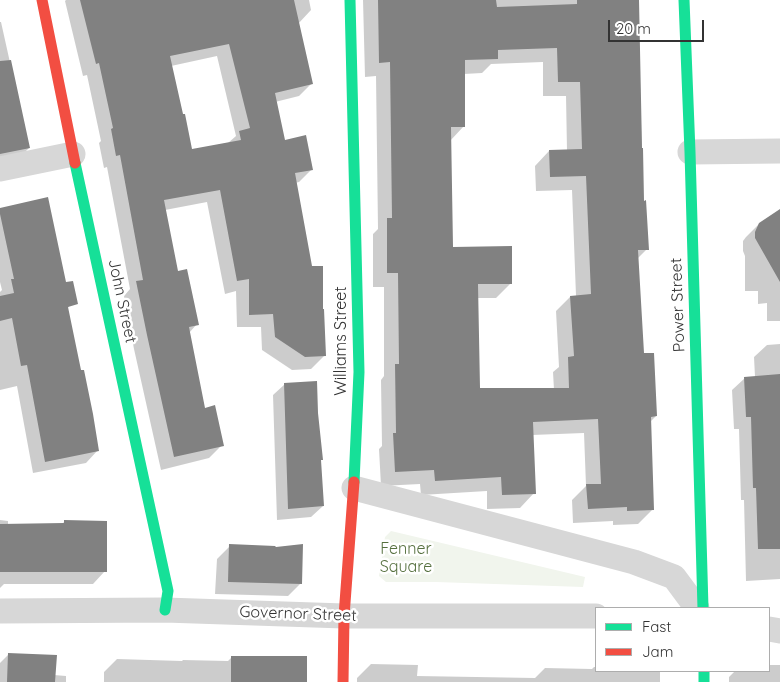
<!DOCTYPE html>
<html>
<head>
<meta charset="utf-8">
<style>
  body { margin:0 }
  #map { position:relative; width:780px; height:682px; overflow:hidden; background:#fff; font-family:Quicksand,sans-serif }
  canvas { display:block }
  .legend { position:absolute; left:595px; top:607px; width:175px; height:65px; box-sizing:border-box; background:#fff; border:1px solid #adadad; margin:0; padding:6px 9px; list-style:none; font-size:15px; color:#333 }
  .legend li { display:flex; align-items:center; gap:10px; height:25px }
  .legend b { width:25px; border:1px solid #adadad }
  .scale { position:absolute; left:608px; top:20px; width:96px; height:22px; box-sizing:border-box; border:2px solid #333; border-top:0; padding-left:6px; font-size:15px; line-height:18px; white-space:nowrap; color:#333; -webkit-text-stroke:4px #fff; paint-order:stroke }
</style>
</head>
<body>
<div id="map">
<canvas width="780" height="682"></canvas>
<ul class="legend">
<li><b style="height:6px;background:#16e098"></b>Fast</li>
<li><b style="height:6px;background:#f24e42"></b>Jam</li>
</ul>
<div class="scale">20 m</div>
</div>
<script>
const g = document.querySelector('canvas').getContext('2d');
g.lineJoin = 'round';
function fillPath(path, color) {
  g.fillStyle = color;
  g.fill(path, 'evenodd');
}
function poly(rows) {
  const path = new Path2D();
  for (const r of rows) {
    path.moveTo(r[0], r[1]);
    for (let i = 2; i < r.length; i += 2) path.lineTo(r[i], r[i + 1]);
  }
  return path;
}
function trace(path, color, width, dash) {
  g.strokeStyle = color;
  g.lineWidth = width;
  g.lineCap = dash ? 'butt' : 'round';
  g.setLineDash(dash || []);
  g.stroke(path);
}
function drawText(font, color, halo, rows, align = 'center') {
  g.font = font + ' Quicksand,sans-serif';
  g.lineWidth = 5;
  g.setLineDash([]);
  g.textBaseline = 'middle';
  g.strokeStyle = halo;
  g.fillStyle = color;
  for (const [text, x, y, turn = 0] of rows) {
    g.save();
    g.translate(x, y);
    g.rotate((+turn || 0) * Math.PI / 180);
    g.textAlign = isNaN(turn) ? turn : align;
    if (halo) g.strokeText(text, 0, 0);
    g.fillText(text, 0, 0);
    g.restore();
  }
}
fillPath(poly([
  [391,531,585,577,583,587,436,582,386,582,379,576,385,537]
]), '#f1f5ed');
fillPath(poly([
  [66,0,309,0,311,10,298,24,312,83,299,96,275,102,284,141,312,169,299,182,295,183,324,356,311,369,292,370,262,350,261,327,237,327,236,291,225,294,207,202,165,210,177,273,197,324,189,333,204,409,222,445,209,458,161,470,134,349,124,296,130,289,107,167,104,168,99,143,101,141,87,75,83,76,65,1],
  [217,56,236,136,228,143,191,150,171,66],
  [363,0,638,0,643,202,647,249,637,259,643,354,656,416,650,422,653,509,638,524,613,525,613,521,573,523,572,500,586,486,584,433,532,435,534,493,520,508,487,509,487,491,421,495,420,484,381,486,379,449,382,446,381,380,384,376,384,287,373,287,373,234,378,229,376,76,365,77],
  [543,62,543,96,566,96,567,151,549,151,535,166,536,191,572,190,576,296,570,297,556,311,559,367,553,372,554,390,478,389,477,298,496,298,511,283,452,248,450,141,464,126,464,74,482,73,491,64],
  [0,22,1,22,29,148,11,166,0,168],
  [0,209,70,305,67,309,98,450,86,463,33,473,17,386,0,390,0,292,2,290,0,282],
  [780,223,780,321,767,321,767,303,758,304,758,291,745,291,745,256,743,251,743,241,746,237,759,224],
  [780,344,780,579,746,581,744,500,741,500,739,429,734,429,732,390,745,378,755,377,754,357,767,345],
  [285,384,320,461,323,506,311,517,277,520,273,395],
  [0,520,8,521,8,525,62,524,65,521,105,571,93,584,4,584,0,588],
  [230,546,301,583,288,596,215,594,217,559],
  [8,655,54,675,66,676,66,682,0,682,0,663],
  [232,657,305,682,104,682,104,672,117,659,182,661,183,660,228,661],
  [371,664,418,665,417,676,535,678,545,668,592,669,594,667,596,667,596,671,660,671,660,682,357,682,357,678],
  [769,665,780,665,780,682,729,682,729,677,735,671,769,671]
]), '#0003');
fillPath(poly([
  [80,0,294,0,313,84,275,93,285,140,306,135,313,170,295,173,312,266,323,266,323,309,324,309,326,356,305,357,275,337,273,314,249,315,249,279,237,281,220,190,164,200,178,271,187,269,199,325,189,327,205,408,215,405,224,446,174,457,147,335,136,281,143,280,120,155,116,156,111,129,113,128,99,63,96,64],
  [229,44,250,128,239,131,241,140,192,149,185,114,183,114,170,56],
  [378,0,496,0,497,7,577,4,577,0,639,0,642,148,643,148,644,201,646,200,649,250,638,250,644,353,654,353,657,416,651,417,654,510,627,511,627,507,588,509,586,484,601,484,598,419,533,422,536,494,502,495,501,477,435,481,434,470,395,472,393,433,396,433,395,364,399,364,398,273,387,273,387,218,392,218,390,62,379,63],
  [557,48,558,82,580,82,582,149,549,150,550,177,586,176,591,294,570,296,574,356,568,357,569,388,480,388,478,284,512,284,512,246,453,247,451,127,465,127,465,60,498,59,498,50],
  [11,60,30,148,0,154,0,61],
  [48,197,66,282,73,281,78,304,68,307,81,370,84,370,93,414,99,451,45,462,27,365,21,366,12,318,0,321,0,296,14,293,11,279,14,279,0,214,0,208],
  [780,209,780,282,755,238,755,232,759,223],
  [780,374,780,549,758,549,756,488,753,488,751,417,746,417,744,377],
  [317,381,318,413,323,460,321,460,324,506,288,509,284,383],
  [64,520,107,521,107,572,0,572,0,524,64,523],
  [229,544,275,546,276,547,303,544,302,584,228,582],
  [8,653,57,655,55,682,7,682],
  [231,656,307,656,307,682,231,682]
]), '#818181');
trace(poly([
  [690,152,780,151],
  [0,169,73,154],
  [354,488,634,562,674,577,697,608],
  [0,611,165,610,344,616,596,616],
  [769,629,780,631]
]), '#d7d7d7', 25);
trace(poly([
  [350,0,359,372,354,482],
  [684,0,690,152,703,608],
  [75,163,168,591,165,610],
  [704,671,704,682]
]), '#16e098', 11);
trace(poly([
  [42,0,75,163],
  [343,682,344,616,354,482]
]), '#f24e42', 11);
drawText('16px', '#333', '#fff', [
  ["John Street",122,301,78],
  ["Power Street",678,305,-92],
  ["Williams Street",341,341,-90],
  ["Governor Street",298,614,2]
]);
drawText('16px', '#56703f', '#fff', [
  ["Fenner",406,549],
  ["Square",406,567]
]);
</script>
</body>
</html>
